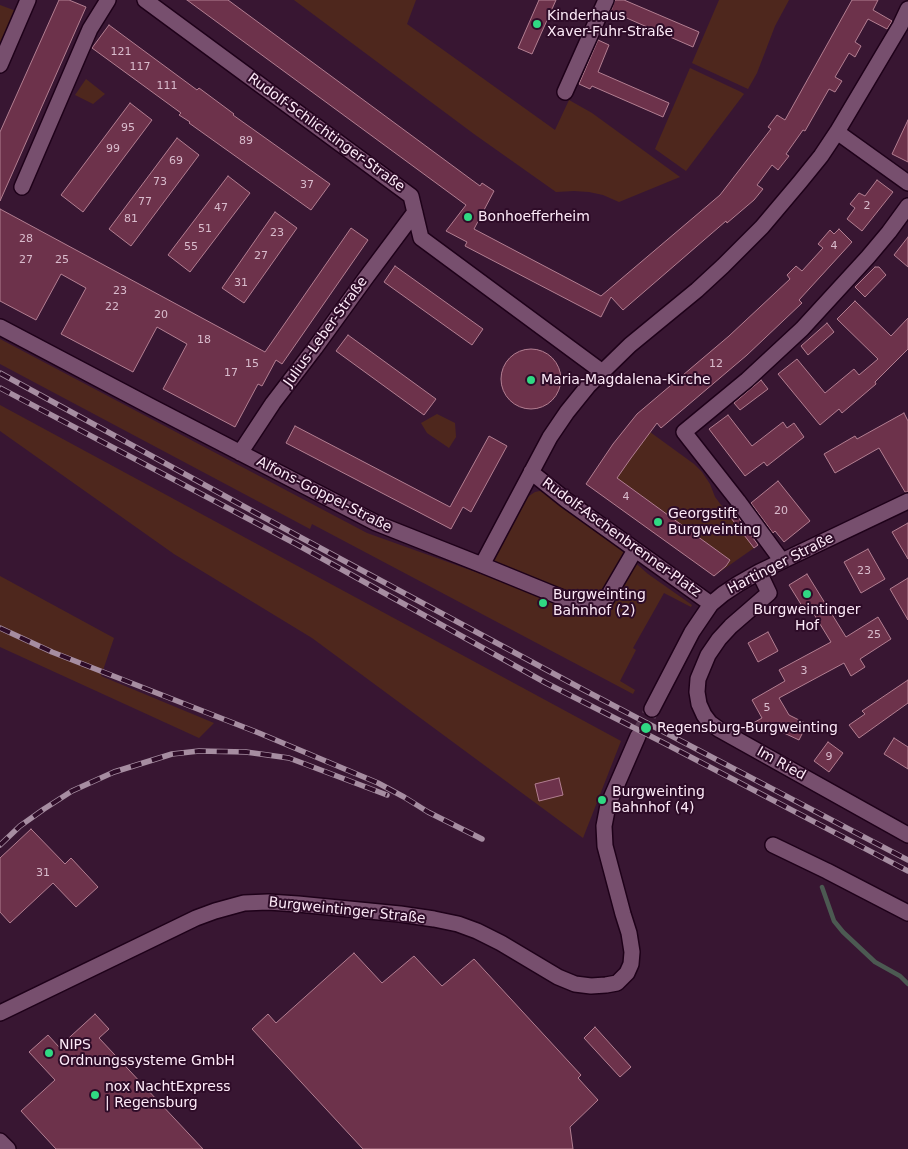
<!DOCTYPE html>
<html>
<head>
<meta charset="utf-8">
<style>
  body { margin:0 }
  canvas { display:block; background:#381632 }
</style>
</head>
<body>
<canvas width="908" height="1149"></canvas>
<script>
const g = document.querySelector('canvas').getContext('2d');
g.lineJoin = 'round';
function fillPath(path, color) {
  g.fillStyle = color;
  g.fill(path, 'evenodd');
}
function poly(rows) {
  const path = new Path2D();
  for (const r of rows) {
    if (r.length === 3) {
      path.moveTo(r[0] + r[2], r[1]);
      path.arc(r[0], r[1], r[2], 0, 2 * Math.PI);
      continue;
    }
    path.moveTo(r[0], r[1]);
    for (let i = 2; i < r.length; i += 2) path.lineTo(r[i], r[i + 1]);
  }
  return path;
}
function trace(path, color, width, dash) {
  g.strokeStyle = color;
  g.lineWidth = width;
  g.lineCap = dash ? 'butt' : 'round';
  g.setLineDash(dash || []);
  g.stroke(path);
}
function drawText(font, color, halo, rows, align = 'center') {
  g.font = font + ' "DejaVu Sans",sans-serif';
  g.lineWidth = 4;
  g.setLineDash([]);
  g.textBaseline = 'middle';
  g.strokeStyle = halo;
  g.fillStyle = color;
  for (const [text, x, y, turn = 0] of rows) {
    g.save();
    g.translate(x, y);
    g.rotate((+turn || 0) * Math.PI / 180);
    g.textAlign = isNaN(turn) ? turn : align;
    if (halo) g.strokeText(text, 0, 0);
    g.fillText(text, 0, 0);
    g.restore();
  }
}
fillPath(poly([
  [294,0,416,0,407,24,555,130,569,100,592,113,680,177,619,202,603,195,589,192,574,191,556,192,474,134],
  [719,0,789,0,775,26,757,73,748,89,692,63],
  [0,5,16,11,0,49],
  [690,68,741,92,744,94,686,171,655,149],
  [86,79,105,94,93,104,75,95],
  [0,339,367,533,484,575,526,498,535,492,540,491,546,493,613,543,648,574,692,605,691,607,664,593,633,648,636,650,620,681,635,690,633,694,312,524,310,529,0,364],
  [0,405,621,741,583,838,312,638,174,554,0,431],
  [437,414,455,423,456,437,449,448,427,433,421,423],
  [650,432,694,464,702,472,710,484,715,497,754,548,714,576,726,566,730,560,617,478,631,458],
  [0,576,114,638,101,676,214,723,199,738,0,647]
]), '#4e271d');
trace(poly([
  [822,887,834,921,843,932,875,962,900,976,908,984]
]), '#4c5a52', 4.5);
const building = poly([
  [59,0,69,0,86,7,0,201,0,132,59,0],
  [187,0,228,0,480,186,482,183,494,191,474,229,601,296,720,195,771,129,768,127,777,115,785,120,852,0,878,0,873,10,892,21,887,29,868,19,855,42,861,46,855,57,849,53,835,77,842,81,835,92,829,89,805,131,803,130,786,154,789,156,778,170,772,165,757,185,763,189,754,200,727,223,726,221,623,310,611,297,601,317,465,246,467,242,446,231,466,205,187,0],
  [539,0,556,0,532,54,518,48,539,0],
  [615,0,624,0,699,32,693,47,622,16,621,19,610,14,615,0],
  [109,25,197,90,199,88,234,114,233,115,330,184,311,210,189,123,190,122,179,115,181,113,92,48,109,25],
  [598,40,609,45,598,72,669,103,663,117,592,86,590,89,579,84,598,40],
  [130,103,152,120,83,212,61,195,130,103],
  [908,120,908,162,892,154,908,120],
  [177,138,199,155,131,246,109,229,177,138],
  [228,176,250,193,190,272,168,255,228,176],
  [877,180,893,192,862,231,847,219,855,208,850,204,859,193,865,196,877,180],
  [0,209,265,352,351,228,368,240,282,364,276,360,262,386,258,384,235,427,163,389,187,344,157,327,133,372,61,334,86,288,61,274,36,320,0,301,0,209],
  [275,212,297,228,244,303,222,288,275,212],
  [839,229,852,242,799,300,802,303,747,355,661,428,657,423,631,458,617,478,730,560,726,566,714,576,586,484,613,444,637,414,729,336,790,279,787,275,796,266,802,271,823,248,818,244,830,230,834,234,839,229],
  [908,237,908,267,894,255,908,237],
  [395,266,483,329,472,345,384,282,395,266],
  [875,267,879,267,886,275,865,297,855,287,875,267],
  [855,301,891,336,908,318,908,349,875,382,876,384,842,413,839,409,820,425,778,374,797,359,825,393,854,369,859,375,878,359,837,319,855,301],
  [827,323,834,332,808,355,801,346,827,323],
  [348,335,436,399,424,415,336,351,348,335],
  [531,379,30],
  [761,380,768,389,740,410,734,403,761,380],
  [904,413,908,421,908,492,905,492,879,448,835,473,824,454,855,436,857,439,904,413],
  [728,415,752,446,783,422,787,428,794,423,804,437,767,466,764,462,745,476,709,429,728,415],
  [295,426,450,507,489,436,507,446,471,512,463,507,451,529,286,443,295,426],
  [778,481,810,521,784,542,775,531,773,533,751,503,778,481],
  [736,514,758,545,754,548,731,518,736,514],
  [908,523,908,559,892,532,908,523],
  [868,549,885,579,861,593,844,562,868,549],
  [807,574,846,637,878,617,891,639,860,659,865,667,851,676,844,663,779,698,789,715,807,724,799,740,771,727,762,732,748,726,762,718,752,700,785,681,779,670,831,642,812,611,807,614,789,585,807,574],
  [908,578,908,620,890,589,908,578],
  [768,632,778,651,758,662,748,643,768,632],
  [908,680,908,703,859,738,849,725,865,714,862,711,908,680],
  [894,738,908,747,908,769,884,754,894,738],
  [828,742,843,753,829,772,814,761,828,742],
  [559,778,563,795,539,801,535,784,559,778],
  [31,829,65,864,71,858,98,887,76,907,53,883,10,923,0,912,0,858,31,829],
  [354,953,382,983,414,956,442,986,474,959,581,1075,578,1078,598,1100,570,1127,573,1149,363,1149,252,1029,268,1014,276,1023,354,953],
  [95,1014,109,1029,99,1038,203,1149,56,1149,21,1111,55,1080,29,1052,48,1035,59,1047,95,1014],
  [595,1027,631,1067,620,1077,584,1038,595,1027]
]);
fillPath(building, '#6d324b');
trace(building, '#b27e91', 1);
trace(poly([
  [638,736,652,709]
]), '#563650', 15, [15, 8]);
const minor = poly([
  [145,0,411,196,421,238,601,371],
  [0,65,28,0],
  [565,92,606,0],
  [837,132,908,183],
  [22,187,90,29,108,0],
  [0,327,148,405,376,523,482,565,580,605,587,607,595,606,601,603,607,598,635,550],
  [240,453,273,403,315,348,365,279,415,212],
  [531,472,566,500,711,604],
  [782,561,738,501,684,432,747,380,802,329,868,257,889,232,908,206],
  [482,565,550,437,567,412,588,386,630,345,697,290,723,266,762,227,800,182,821,156,837,132,900,26,908,9],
  [759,572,769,593,731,626,719,639,708,655,698,679,697,692,699,704,704,715,710,723,720,730,908,835],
  [652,709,692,632,711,604,723,594,738,584,759,572,908,501],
  [773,845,827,871,908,913],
  [0,1013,196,918,215,911,244,903,268,902,298,904,400,914,434,919,458,924,477,931,501,943,558,977,575,984,591,986,606,985,617,983,627,973,631,964,632,952,629,933,623,914,605,846,604,826,608,805,638,736],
  [0,1141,8,1149]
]);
trace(minor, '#1e0119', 18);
trace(minor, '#774f6e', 15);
const rail = poly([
  [0,373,298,536,584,690,908,860],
  [0,388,296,544,546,683,662,742,908,871],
  [0,628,52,652,259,733,378,783,404,797,428,812,482,839],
  [0,845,20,826,44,809,72,791,114,772,172,754,199,751,246,752,289,758,387,795]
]);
trace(rail, '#a68da1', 5.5);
trace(rail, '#2e0c28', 4, [11]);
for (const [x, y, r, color] of [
  [537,24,5,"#30d883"],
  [468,217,5,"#30d883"],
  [531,380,5,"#30d883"],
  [658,522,5,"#30d883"],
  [807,594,5,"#30d883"],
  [543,603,5,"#30d883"],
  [646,728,6,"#30d883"],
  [602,800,5,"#30d883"],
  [49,1053,5,"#30d883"],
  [95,1095,5,"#30d883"]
]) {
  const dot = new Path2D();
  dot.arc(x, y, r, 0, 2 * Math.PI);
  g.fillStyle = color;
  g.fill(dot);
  trace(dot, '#2e0c28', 2);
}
drawText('11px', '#d9bccd', null, [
  ["121",121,52],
  ["117",140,67],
  ["111",167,86],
  ["95",128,128],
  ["89",246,141],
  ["99",113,149],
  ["69",176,161],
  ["73",160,182],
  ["37",307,185],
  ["77",145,202],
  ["2",867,206],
  ["47",221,208],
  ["81",131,219],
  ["51",205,229],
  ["23",277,233],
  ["28",26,239],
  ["4",834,246],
  ["55",191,247],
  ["27",261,256],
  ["27",26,260],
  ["25",62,260],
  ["31",241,283],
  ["23",120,291],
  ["22",112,307],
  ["20",161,315],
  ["18",204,340],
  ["15",252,364],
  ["12",716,364],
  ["17",231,373],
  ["4",626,497],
  ["20",781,511],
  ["23",864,571],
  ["25",874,635],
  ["3",804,671],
  ["5",767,708],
  ["9",829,757],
  ["31",43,873]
]);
drawText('14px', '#fdeaf8', '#2e0c28', [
  ["Kinderhaus",547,16],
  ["Xaver-Fuhr-Straße",547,32],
  ["Bonhoefferheim",478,217],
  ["Maria-Magdalena-Kirche",541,380],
  ["Georgstift",668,514],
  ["Burgweinting",668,530],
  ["Burgweinting",553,595],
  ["Bahnhof (2)",553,611],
  ["Burgweintinger",807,610,"center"],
  ["Hof",807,626,"center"],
  ["Regensburg-Burgweinting",657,728],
  ["Burgweinting",612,792],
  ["Bahnhof (4)",612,808],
  ["NIPS",59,1045],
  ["Ordnungssysteme GmbH",59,1061],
  ["nox NachtExpress",105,1087],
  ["| Regensburg",105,1103]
], 'left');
drawText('14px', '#fdeaf8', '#2e0c28', [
  ["Rudolf-Schlichtinger-Straße",326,133,36],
  ["Julius-Leber-Straße",326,332,-54],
  ["Alfons-Goppel-Straße",324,495,27],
  ["Rudolf-Aschenbrenner-Platz",621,538,36],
  ["Hartinger Straße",781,564,-27],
  ["Im Ried",781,764,29],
  ["Burgweintinger Straße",347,911,6]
]);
</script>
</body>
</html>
